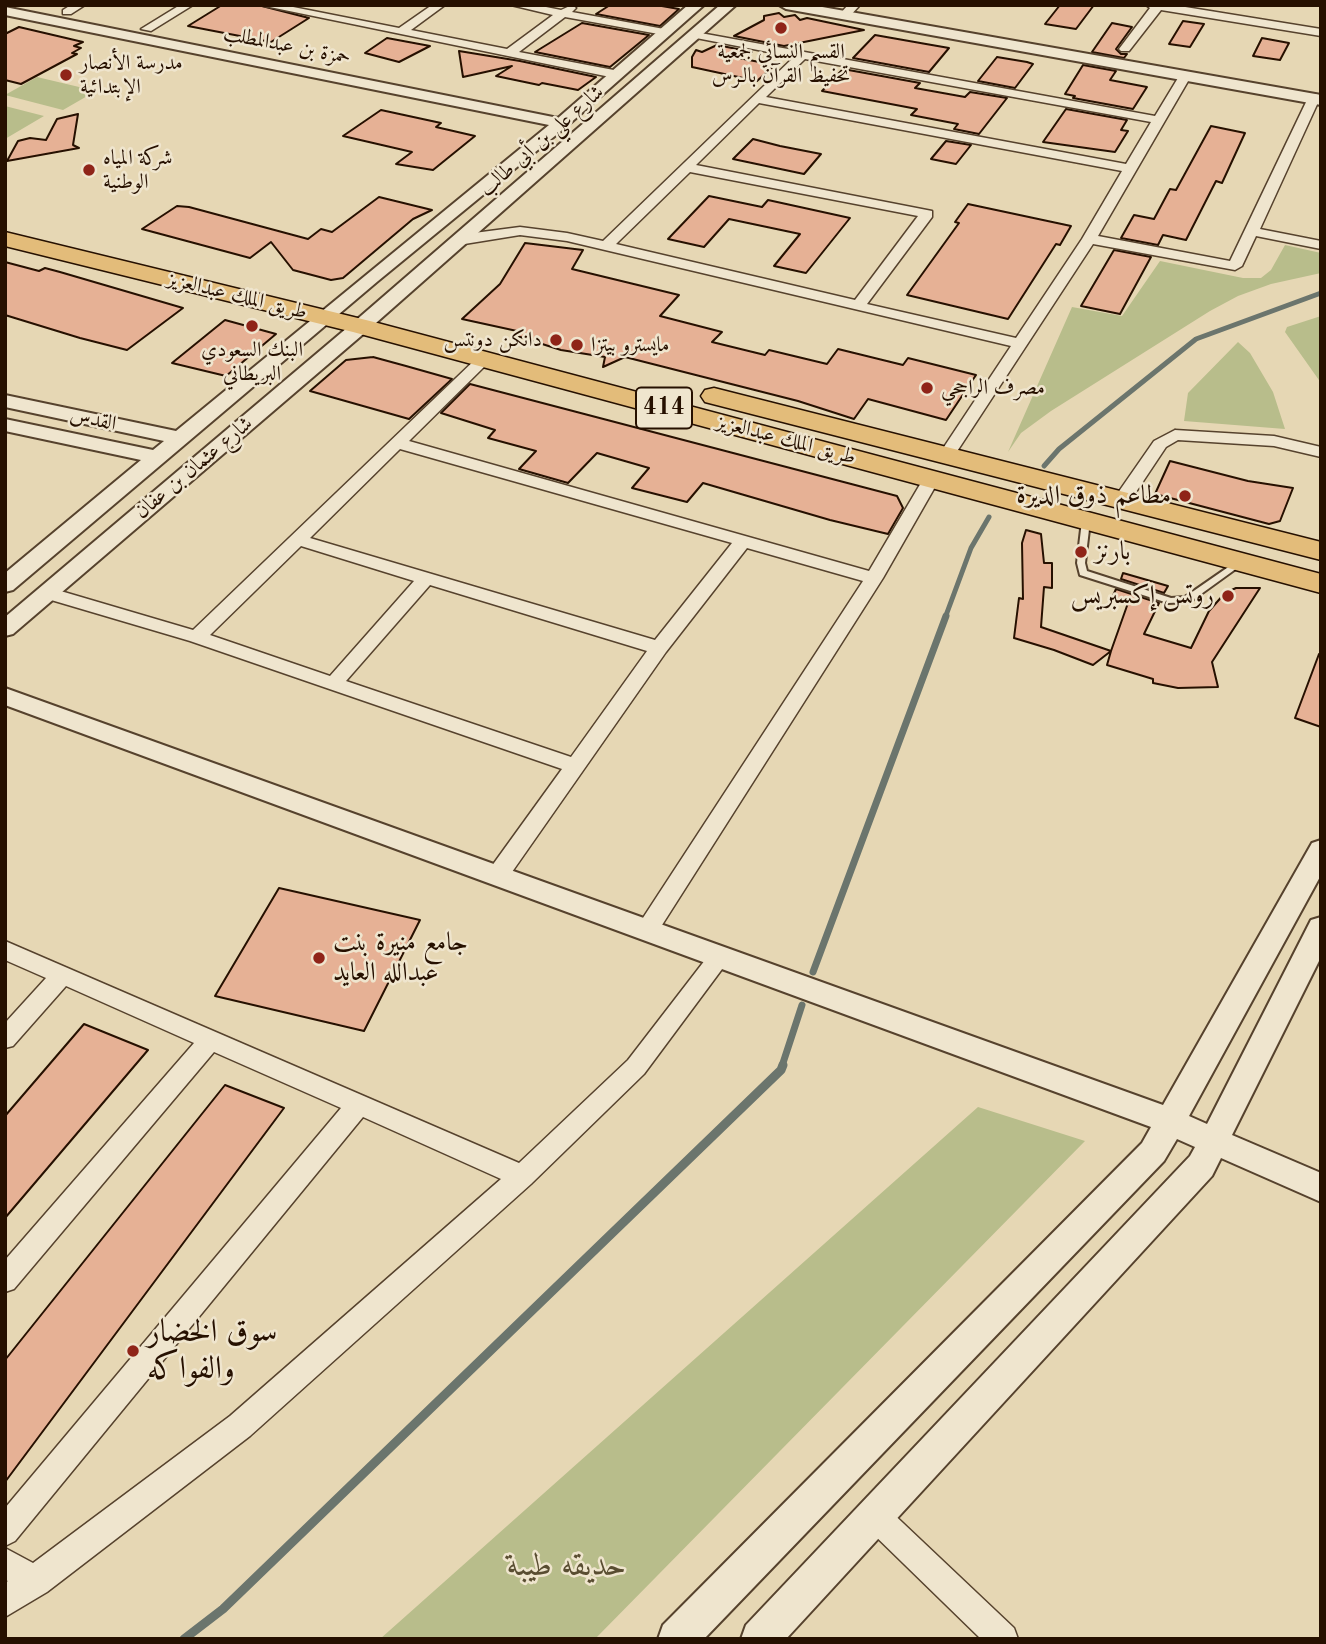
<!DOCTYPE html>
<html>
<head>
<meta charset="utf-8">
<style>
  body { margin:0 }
  #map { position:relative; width:1326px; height:1644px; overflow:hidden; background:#e6d7b4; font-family:"Old Standard TT",serif }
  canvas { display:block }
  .frame { position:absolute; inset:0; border:7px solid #261000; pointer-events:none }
</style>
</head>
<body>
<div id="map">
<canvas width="1326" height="1644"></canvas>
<div class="frame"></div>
</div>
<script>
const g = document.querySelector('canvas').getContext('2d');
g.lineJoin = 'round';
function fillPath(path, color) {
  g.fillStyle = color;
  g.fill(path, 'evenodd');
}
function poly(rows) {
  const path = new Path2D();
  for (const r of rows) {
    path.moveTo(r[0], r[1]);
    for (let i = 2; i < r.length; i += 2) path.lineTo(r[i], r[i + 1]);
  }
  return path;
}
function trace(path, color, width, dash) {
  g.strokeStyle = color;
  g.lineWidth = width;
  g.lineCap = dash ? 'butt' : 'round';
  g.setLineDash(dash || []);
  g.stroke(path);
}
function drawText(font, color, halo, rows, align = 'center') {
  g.font = font + ' "Old Standard TT",Amiri,serif';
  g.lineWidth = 5;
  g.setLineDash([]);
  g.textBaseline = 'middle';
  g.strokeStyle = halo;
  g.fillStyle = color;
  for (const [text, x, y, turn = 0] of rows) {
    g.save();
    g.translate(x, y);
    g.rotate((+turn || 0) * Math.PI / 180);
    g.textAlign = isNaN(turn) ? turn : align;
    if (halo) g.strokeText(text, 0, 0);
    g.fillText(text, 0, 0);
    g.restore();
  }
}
fillPath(poly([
  [37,77,96,91,63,110,5,95],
  [5,106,44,116,5,139],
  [1285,245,1321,253,1321,273,1271,284,1238,296,1210,311,1051,411,1021,433,1008,452,1072,307,1122,316,1160,261,1243,278,1261,278,1271,270],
  [1321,316,1321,383,1285,332,1287,327],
  [1238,342,1250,353,1273,392,1285,429,1184,421,1188,393],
  [978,1107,1085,1141,595,1639,380,1639]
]), '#b8bd8b');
trace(poly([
  [1044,466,1059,449,1196,339,1321,293],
  [945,618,971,548,989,517]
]), '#6b756d', 5);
trace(poly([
  [813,972,946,616],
  [782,1066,802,1005]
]), '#6b756d', 7);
trace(poly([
  [184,1639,223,1609,781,1070,783,1065]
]), '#6b756d', 9);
const building = poly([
  [222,5,258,5,309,18,271,42,188,26,222,5],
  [610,5,656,5,679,9,660,26,596,14,610,5],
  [1060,5,1094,5,1076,29,1045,24,1060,5],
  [779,13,784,17,795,15,800,20,807,18,864,30,784,46,734,36,764,20,764,16,779,13],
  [1183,21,1204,24,1190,47,1169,44,1183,21],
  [582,23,649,35,610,67,535,52,582,23],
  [1112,23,1132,27,1116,49,1121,54,1127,54,1124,58,1092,52,1112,23],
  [19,27,83,42,74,46,81,48,72,53,77,54,21,84,5,80,5,34,19,27],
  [875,35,926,44,949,48,929,72,853,58,875,35],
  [387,38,430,46,399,62,365,53,387,38],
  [1262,38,1289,43,1280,60,1253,56,1262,38],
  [717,45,752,52,728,56,775,65,757,81,692,67,692,57,696,50,702,52,717,45],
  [459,51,520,61,596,77,578,90,542,83,539,85,496,76,512,66,463,77,459,51],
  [997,57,1027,62,1033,64,1015,88,978,81,997,57],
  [1083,65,1116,71,1110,80,1147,87,1133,109,1073,98,1075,96,1065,94,1083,65],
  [843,69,920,83,915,88,965,97,970,92,1007,98,979,134,954,129,958,124,911,115,917,109,822,91,843,69],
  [1066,109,1127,120,1121,130,1128,131,1115,152,1043,142,1066,109],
  [381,110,441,123,436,127,475,136,433,170,396,164,412,152,343,136,381,110],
  [78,114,73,145,79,148,7,161,18,141,30,138,46,140,57,119,78,114],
  [1211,126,1245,133,1222,183,1216,181,1186,240,1163,235,1158,245,1121,238,1134,215,1154,219,1170,189,1176,190,1211,126],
  [753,139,780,146,821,154,804,174,733,159,753,139],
  [946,141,971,145,956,164,931,159,946,141],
  [709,196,762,207,768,200,850,218,806,273,774,266,800,234,729,219,704,247,668,239,709,196],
  [379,197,432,210,413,219,343,278,331,280,293,270,271,242,250,258,142,229,177,206,189,207,308,239,321,229,332,232,379,197],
  [968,204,1071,226,1060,245,1056,244,1008,319,907,295,959,223,955,222,968,204],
  [525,243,583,250,572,269,679,295,660,316,722,332,712,342,765,355,769,350,827,364,838,349,903,365,908,358,976,375,946,420,868,399,854,419,798,401,625,357,603,367,605,357,561,350,514,335,517,331,462,319,500,284,525,243],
  [1114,250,1151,257,1120,314,1081,306,1114,250],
  [5,262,39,271,45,268,60,272,183,308,127,350,80,338,5,315,5,262],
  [225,320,276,334,226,376,172,363,225,320],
  [373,357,406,366,452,379,409,419,310,391,346,360,373,357],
  [470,384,897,496,903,508,888,534,830,520,703,483,687,502,632,488,649,468,597,453,568,483,519,469,536,451,488,438,495,430,441,413,470,384],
  [1170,461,1248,481,1293,488,1280,521,1269,524,1155,494,1170,461],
  [1026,530,1041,534,1044,563,1052,563,1052,588,1044,587,1041,627,1111,651,1128,603,1112,598,1116,589,1159,603,1144,634,1191,648,1209,611,1225,593,1236,588,1260,588,1212,662,1218,687,1178,688,1153,683,1153,679,1107,665,1111,651,1093,665,1054,650,1014,638,1019,598,1023,599,1022,543,1026,530],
  [1123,573,1168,586,1164,593,1121,579,1123,573],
  [1319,654,1321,655,1321,727,1295,718,1319,654],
  [279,888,420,920,364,1031,215,996,279,888],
  [84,1024,148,1050,5,1218,5,1116,84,1024],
  [225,1085,284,1108,5,1482,5,1360,225,1085]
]);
fillPath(building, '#e6b195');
trace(building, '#261000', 2);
const service = poly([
  [1086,518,1090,521,1085,563,1087,571,1171,598,1185,597,1237,561,1240,560,1244,563,1190,602,1168,603,1080,575,1077,563,1082,521,1086,518]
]);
const minor = poly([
  [71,5,85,5,71,14,63,14,63,10,71,5],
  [180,5,193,5,151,31,141,29,180,5],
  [260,5,283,5,399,28,432,5,445,5,411,30,507,49,553,15,511,5,536,5,561,10,572,5,576,8,572,12,664,29,670,32,664,35,565,17,519,52,619,71,621,74,615,78,260,5],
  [848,5,860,5,848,18,840,18,838,16,848,5],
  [1146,5,1173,5,1321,29,1321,36,1161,10,1129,51,1121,51,1119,49,1150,8,1146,5],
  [695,32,1155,116,1181,73,1189,73,1191,76,1098,236,1230,261,1308,98,1314,94,1318,95,1320,98,1260,229,1321,241,1321,249,1256,236,1242,266,1235,270,1093,244,954,456,946,461,938,456,1011,346,567,241,520,235,452,246,452,240,474,233,520,227,567,233,603,241,794,57,691,37,689,35,695,32],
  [805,59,1151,122,1126,164,766,97,805,59],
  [759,103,1122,171,1082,239,1016,338,867,304,932,217,932,211,696,165,759,103],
  [690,172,918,216,855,300,616,244,690,172],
  [484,354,489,356,492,359,489,362,409,441,869,571,925,476,931,475,939,480,883,578,655,936,647,939,639,936,636,930,639,924,863,581,747,548,666,652,505,882,497,884,489,882,486,876,489,870,562,769,190,641,41,597,38,593,47,587,193,630,479,356,484,354],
  [400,449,732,543,655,640,310,538,400,449],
  [301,546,414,581,330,676,210,635,301,546],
  [430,585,647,651,571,757,346,681,430,585],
  [1175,430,1274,436,1321,447,1321,457,1274,446,1178,440,1166,447,1128,504,1116,504,1113,500,1154,441,1175,430],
  [5,941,519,1163,628,1060,712,951,720,948,728,951,731,957,644,1074,531,1184,250,1436,47,1592,5,1617,5,1583,8,1581,5,1580,5,1548,33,1563,230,1416,501,1179,363,1117,15,1541,5,1546,5,1508,341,1108,214,1052,14,1289,5,1292,5,1260,194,1043,66,986,13,1046,5,1048,5,1023,46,978,5,960,5,941],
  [875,1501,885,1506,1014,1628,1018,1639,981,1639,865,1526,860,1516,865,1506,875,1501]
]);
const tertiary = poly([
  [688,5,704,5,567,126,378,281,13,590,5,592,5,573,141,460,5,431,5,419,153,450,164,441,5,407,5,395,176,431,549,125,5,15,5,7,558,118,688,5],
  [720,5,736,5,368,330,13,634,5,636,5,617,354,322,720,5],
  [779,5,811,5,1321,95,1321,105,786,9,779,5],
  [5,688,1163,1105,1312,843,1321,840,1321,875,1189,1116,1207,1124,1311,920,1321,917,1321,957,1232,1135,1321,1173,1321,1202,1221,1158,1212,1176,786,1639,741,1639,746,1625,1190,1156,1195,1147,1177,1139,1164,1161,704,1639,658,1639,663,1625,1142,1143,1151,1127,5,705,5,688]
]);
const trunk = poly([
  [5,232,370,321,1321,574,1321,593,353,332,5,246,5,232],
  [714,388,1321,542,1321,560,705,402,701,396,705,390,714,388]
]);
trace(service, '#56422d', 4);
trace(minor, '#56422d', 3);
trace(tertiary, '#56422d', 4);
trace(trunk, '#261000', 3);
fillPath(service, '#efe5ce');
fillPath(minor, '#efe5ce');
fillPath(tertiary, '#efe5ce');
fillPath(trunk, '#e3bc7a');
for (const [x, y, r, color] of [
  [781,28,7,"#8f2418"],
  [66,75,7,"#8f2418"],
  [89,170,7,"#8f2418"],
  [252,326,7,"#8f2418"],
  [556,340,7,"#8f2418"],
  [577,345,7,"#8f2418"],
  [927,388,7,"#8f2418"],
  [1185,496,7,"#8f2418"],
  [1081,552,7,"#8f2418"],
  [1228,596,7,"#8f2418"],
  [319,958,7,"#8f2418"],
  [133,1351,7,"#8f2418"]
]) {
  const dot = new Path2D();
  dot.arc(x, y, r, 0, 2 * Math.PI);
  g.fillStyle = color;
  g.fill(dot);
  trace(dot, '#efe5ce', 2.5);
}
drawText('21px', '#261000', '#efe5ce', [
  ["حمزة بن عبدالمطلب",287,46,11],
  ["شارع علي بن أبي طالب",542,141,-41],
  ["طريق الملك عبدالعزيز",237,296,14],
  ["القدس",93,420,12],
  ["طريق الملك عبدالعزيز",786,440,15],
  ["شارع عثمان بن عفان",194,468,-40]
]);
drawText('21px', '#261000', '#efe5ce', [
  ["القسم النسائي لجمعية",781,52,"center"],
  ["تحفيظ القرآن بالـرس",781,76,"center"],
  ["مدرسة الأنصار",80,63],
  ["الإبتدائية",80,87],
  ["شركة المياه",103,158],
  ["الوطنية",103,182],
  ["دانكن دونتس",542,340,"right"],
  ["مايسترو بيتزا",591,345],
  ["البنك السعودي",252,350,"center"],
  ["البريطاني",252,374,"center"],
  ["مصرف الراجحي",941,388]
], 'left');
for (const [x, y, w] of [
  [664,408,56]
]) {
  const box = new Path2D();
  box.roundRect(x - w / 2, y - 20.5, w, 41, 5);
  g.fillStyle = '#efe5ce';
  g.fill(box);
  trace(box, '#261000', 2);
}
drawText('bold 24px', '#261000', null, [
  ["414",664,408]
]);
drawText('26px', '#261000', '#efe5ce', [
  ["مطاعم ذوق الديرة",1171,496],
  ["بارنز",1095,552,"left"],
  ["روتس إكسبريس",1214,596],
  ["جامع منيرة بنت",333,943,"left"],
  ["عبدالله العايد",333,973,"left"]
], 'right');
drawText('32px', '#261000', '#efe5ce', [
  ["سوق الخضار",147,1333],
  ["والفواكه",147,1370]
], 'left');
drawText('italic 32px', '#594d31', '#efe5ce', [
  ["حديقه طيبة",567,1567]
]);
</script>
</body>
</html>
